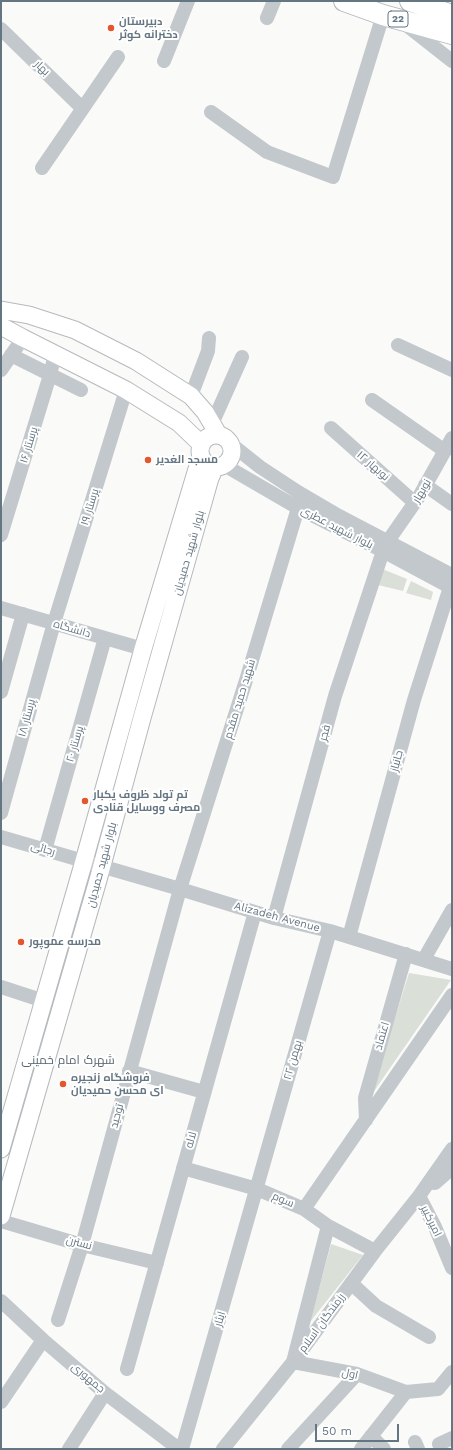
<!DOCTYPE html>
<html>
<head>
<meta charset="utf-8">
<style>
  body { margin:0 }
  #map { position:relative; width:453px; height:1450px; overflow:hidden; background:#fafaf8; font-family:"Work Sans",sans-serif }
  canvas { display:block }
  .frame { position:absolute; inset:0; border:2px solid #657683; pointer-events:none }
  .scale { position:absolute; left:315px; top:1424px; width:84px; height:18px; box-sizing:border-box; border:2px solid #657683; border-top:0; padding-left:5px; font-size:12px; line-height:14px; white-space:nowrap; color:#657683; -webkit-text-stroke:3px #fff; paint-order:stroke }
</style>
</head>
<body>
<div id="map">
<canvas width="453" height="1450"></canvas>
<div class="frame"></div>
<div class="scale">50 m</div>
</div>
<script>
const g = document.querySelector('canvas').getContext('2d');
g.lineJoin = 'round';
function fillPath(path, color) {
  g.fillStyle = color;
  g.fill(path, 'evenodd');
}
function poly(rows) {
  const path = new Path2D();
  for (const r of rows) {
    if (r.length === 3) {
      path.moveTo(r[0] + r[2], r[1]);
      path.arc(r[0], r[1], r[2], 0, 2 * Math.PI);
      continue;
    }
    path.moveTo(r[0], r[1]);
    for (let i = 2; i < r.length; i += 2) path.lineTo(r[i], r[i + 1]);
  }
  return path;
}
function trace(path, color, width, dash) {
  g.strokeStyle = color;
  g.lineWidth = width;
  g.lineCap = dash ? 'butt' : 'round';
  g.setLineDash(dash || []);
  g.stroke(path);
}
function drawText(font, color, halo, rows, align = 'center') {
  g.font = font + ' "Work Sans",Cairo,sans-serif';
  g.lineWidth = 4;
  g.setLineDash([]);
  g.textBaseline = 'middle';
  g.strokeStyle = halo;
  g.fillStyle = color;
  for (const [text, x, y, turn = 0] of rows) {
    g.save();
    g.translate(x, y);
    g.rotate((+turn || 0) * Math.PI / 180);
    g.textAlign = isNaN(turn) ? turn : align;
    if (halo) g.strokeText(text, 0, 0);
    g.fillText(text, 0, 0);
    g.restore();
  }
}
fillPath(poly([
  [380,568,407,579,403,591,374,584],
  [411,581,433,592,431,600,406,593],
  [409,973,451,980,370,1097],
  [331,1244,363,1255,310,1322]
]), '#dadfd7');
const major = poly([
  [1,310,29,315,75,330,136,361,191,396,205,412,218,434],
  [1,326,23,338,126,390,179,423,201,444],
  [216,451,16],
  [1,1149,84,861,143,649,197,469,202,460],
  [1,1216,98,880,142,718,210,478,215,467]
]);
const highway = poly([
  [344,1,383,15,452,34],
  [410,1,452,15]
]);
trace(major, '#b5babe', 19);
trace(highway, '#b4b9bd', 22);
trace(poly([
  [267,18,274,1],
  [405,24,452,61],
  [1,29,82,108],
  [164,61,188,1],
  [211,112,267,152,333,177,383,15],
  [42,168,118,57],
  [398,345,452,370],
  [11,355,81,390],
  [1,370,23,338],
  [191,396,208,351,209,338],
  [372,400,445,451],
  [212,424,242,357],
  [331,428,415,503],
  [231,444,260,467,298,492,339,516,452,575],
  [224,465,298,508,383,551,452,588],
  [425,485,452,504],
  [1,535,50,375,55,354],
  [1,608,143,649],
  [1,692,23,614],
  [1,813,54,623,126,390],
  [1,837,180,889,274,918,330,931,452,969],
  [45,850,105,638],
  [274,918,335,696,383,551,388,541,420,495,452,438],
  [349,937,414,700,450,587],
  [424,959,452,910],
  [1,987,44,1001],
  [129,1071,204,1092],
  [366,1120,365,1098,406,954],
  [183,1168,257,1189,304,1209,328,1226,375,1251],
  [435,1183,452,1168],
  [419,1196,435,1227,452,1268],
  [304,1209,452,995],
  [1,1221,82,1245,157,1263],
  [328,1226,293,1362,357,1374,406,1392,438,1389,452,1372],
  [351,1283,376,1306,429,1337],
  [1,1301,43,1340,105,1393,179,1449],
  [58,1320,82,1245,180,889,247,677,298,508],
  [127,1369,255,912],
  [1,1402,43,1340],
  [371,1436,384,1449],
  [415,1442,418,1449],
  [439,1444,452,1438],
  [69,1449,105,1393],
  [182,1449,330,931],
  [223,1449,293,1362,375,1251,419,1196,452,1149],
  [288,1449,357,1374],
  [361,1449,406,1392]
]), '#c3c8cc', 14);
trace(major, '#fff', 17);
trace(highway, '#fff', 20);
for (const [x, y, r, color] of [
  [111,28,4,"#e4572e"],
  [148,460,4,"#e4572e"],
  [85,801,4,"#e4572e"],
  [21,942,4,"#e4572e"],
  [63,1084,4,"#e4572e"]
]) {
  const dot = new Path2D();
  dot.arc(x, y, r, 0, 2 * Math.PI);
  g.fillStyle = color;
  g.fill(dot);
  trace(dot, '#fff', 1.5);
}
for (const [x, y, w] of [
  [398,19,20]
]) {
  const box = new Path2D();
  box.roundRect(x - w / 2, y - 8, w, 16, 3);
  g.fillStyle = '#fff';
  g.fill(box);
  trace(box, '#657683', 1);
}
drawText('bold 10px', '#657683', null, [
  ["22",398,19]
]);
drawText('bold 11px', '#657683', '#fff', [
  ["دبیرستان",119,22],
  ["دخترانه کوثر",119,35],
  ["مسجد الغدیر",156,460],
  ["تم تولد ظروف یکبار",93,795],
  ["مصرف ووسایل قنادی",93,808],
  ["مدرسه عموپور",29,942],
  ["فروشگاه زنجیره",71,1078],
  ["ای محسن حمیدیان",71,1091]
], 'left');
drawText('11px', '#657683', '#fff', [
  ["بهار",42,68,44],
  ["پرستار ۱۶",29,445,-73],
  ["نوبهار ۱۲",373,466,41],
  ["نوبهار",422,491,-59],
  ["پرستار ۱۹",90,507,-73],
  ["بلوار شهید عطری",337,528,27],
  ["بلوار شهید حمیدیان",189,553,-74],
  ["دانشگاه",72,629,16],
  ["شهید حمید مقدم",240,699,-73],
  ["پرستار ۱۸",27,718,-75],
  ["فجر",325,733,-75],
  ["پرستار ۲۰",75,744,-74],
  ["جانباز",397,761,-75],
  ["رجائی",43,849,16],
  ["بلوار شهید حمیدیان",102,865,-75],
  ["Alizadeh Avenue",277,917,15],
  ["اعتماد",382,1036,-74],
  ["۲۲ بهمن",293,1060,-74],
  ["توحید",117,1116,-75],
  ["لاله",191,1140,-75],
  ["سوم",283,1200,23],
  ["امیرکبیر",431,1221,64],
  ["نسترن",79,1243,15],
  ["ایثار",220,1319,-74],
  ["رزمندگان اسلام",322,1323,-54],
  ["اول",350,1374,13],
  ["جمهوری",88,1378,40]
]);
drawText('12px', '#57646e', '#fff', [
  ["شهرک امام خمینی",68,1060]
]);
</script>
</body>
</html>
